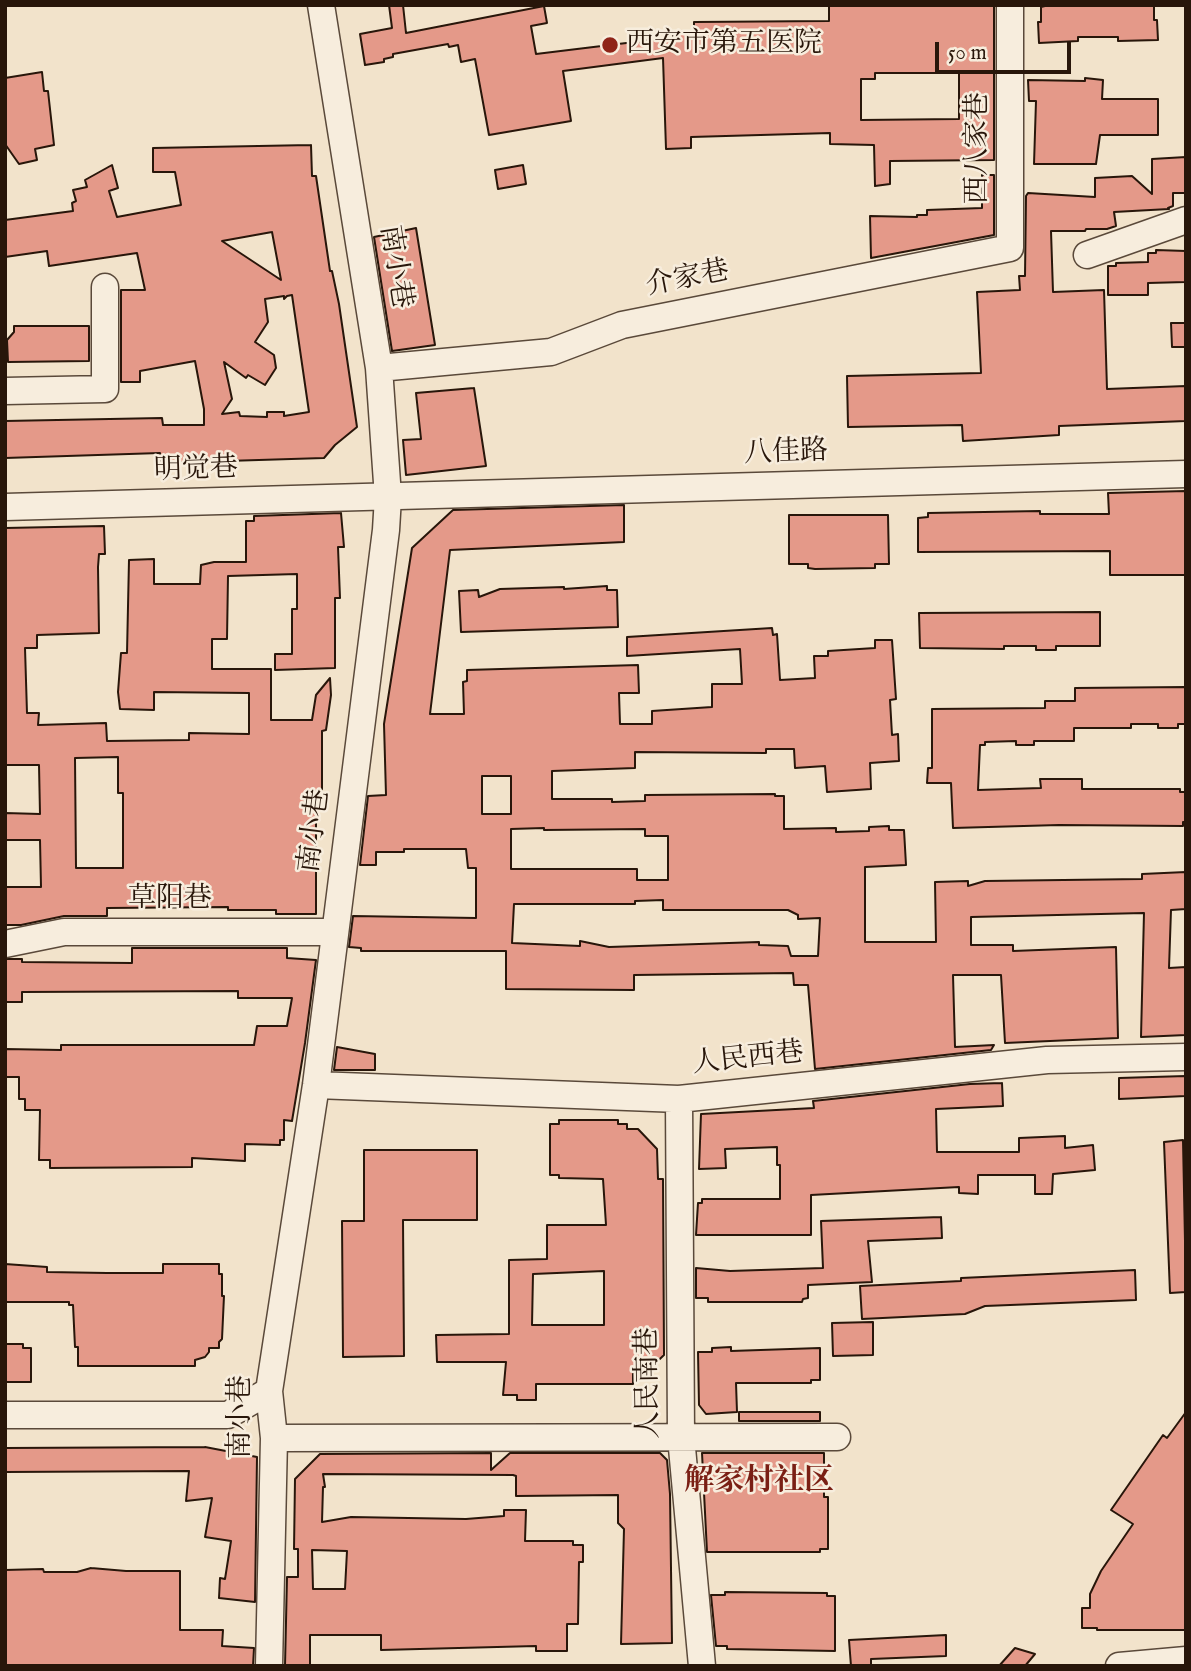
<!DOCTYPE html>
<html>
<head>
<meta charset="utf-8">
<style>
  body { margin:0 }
  #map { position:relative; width:1191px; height:1671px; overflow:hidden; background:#f2e3cb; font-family:"IM FELL English",serif }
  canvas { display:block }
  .frame { position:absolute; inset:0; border:7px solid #28160a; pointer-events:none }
  .scale { position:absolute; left:935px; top:42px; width:136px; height:32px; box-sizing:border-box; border:4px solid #28160a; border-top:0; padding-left:9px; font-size:21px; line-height:24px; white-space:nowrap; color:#28160a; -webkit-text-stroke:5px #f7eddd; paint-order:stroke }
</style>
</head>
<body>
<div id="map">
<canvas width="1191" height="1671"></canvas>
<div class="frame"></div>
<div class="scale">50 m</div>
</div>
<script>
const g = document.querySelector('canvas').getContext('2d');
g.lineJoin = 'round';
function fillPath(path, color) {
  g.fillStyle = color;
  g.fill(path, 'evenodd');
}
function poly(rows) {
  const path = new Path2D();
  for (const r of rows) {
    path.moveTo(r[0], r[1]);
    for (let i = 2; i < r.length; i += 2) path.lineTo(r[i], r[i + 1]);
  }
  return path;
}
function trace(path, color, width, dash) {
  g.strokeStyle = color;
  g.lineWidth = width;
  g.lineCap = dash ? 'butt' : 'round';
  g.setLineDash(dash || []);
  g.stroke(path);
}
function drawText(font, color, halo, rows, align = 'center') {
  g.font = font + ' "IM FELL English","Noto Serif SC",serif';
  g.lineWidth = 5;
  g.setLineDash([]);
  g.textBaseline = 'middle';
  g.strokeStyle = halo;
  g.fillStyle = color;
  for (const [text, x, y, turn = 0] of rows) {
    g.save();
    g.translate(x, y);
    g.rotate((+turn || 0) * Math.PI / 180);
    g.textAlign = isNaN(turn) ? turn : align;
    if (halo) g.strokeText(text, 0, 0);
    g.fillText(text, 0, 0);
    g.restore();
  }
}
const building = poly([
  [389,5,403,5,406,33,544,6,547,23,531,26,536,54,651,40,673,40,673,33,694,32,694,22,829,21,829,5,994,5,994,160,890,161,890,184,875,186,874,145,830,144,830,133,691,137,691,148,666,149,663,58,563,71,571,121,489,135,475,59,461,62,458,45,449,47,448,44,393,54,393,57,384,59,384,62,365,65,360,34,392,28,389,5],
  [875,73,959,73,959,119,861,120,861,79,875,79,875,73],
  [1049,5,1154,5,1154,20,1157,20,1158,40,1118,41,1118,37,1078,37,1078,41,1039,43,1038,22,1041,22,1041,7,1049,5],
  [42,72,44,91,48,91,54,145,35,149,37,160,19,164,5,144,5,78,42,72],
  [1085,78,1103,80,1102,99,1158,99,1158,135,1100,135,1096,164,1034,164,1036,101,1029,101,1028,80,1085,81,1085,78],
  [311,145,312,176,316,176,330,271,332,271,339,304,357,427,335,445,324,458,161,463,160,453,5,458,5,421,162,418,163,425,204,425,204,409,195,361,140,371,140,382,121,382,121,290,145,290,137,253,49,266,47,251,5,257,5,220,73,211,72,203,76,201,73,190,87,187,85,180,112,165,118,188,109,191,117,217,181,205,175,172,153,172,153,148,311,145],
  [272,232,281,280,222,241,272,232],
  [292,295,309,412,284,416,284,412,267,412,267,417,240,416,239,412,222,414,232,399,224,362,246,378,248,375,265,385,276,368,274,355,255,342,268,322,265,299,284,296,284,299,287,296,292,295],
  [1186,157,1186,193,1173,193,1173,206,1168,208,1169,209,1114,212,1116,226,1107,229,1086,229,1085,231,1051,231,1053,292,1104,290,1107,389,1186,386,1186,421,1059,426,1059,435,963,441,962,425,848,427,847,376,981,373,977,292,1020,290,1019,276,1025,276,1026,196,1028,193,1095,197,1095,178,1132,176,1152,194,1152,159,1186,157],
  [523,165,526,184,498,189,495,170,523,165],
  [982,175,994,175,994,235,871,258,870,216,917,217,917,215,927,215,927,210,982,208,982,175],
  [416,228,435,345,392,351,374,237,416,228],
  [1156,250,1186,251,1186,282,1148,283,1148,295,1108,295,1108,266,1116,266,1116,263,1148,262,1148,253,1156,253,1156,250],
  [1171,323,1186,323,1186,347,1172,347,1171,323],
  [14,326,89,326,89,361,8,362,7,340,14,332,14,326],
  [474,388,486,466,406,475,403,440,421,439,416,393,474,388],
  [1186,491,1186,575,1110,575,1110,551,918,552,918,518,928,517,928,513,1040,511,1040,514,1109,514,1108,493,1186,491],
  [624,505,624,542,450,550,430,714,464,714,463,682,467,681,467,670,638,665,639,693,619,693,620,724,652,724,652,711,712,707,712,684,742,684,740,649,627,656,627,637,772,628,773,635,777,634,780,680,815,678,814,656,828,656,828,651,875,648,875,640,892,640,896,699,890,700,892,735,898,734,899,761,870,763,871,789,827,792,825,766,795,768,794,749,766,749,766,753,635,752,635,768,552,771,552,799,612,799,612,802,645,801,645,795,775,794,775,796,784,796,784,829,836,828,836,832,869,831,869,827,889,826,889,830,904,830,906,865,865,867,865,942,936,942,935,882,968,881,968,886,985,881,1142,879,1142,874,1186,872,1186,909,1171,910,1169,968,1186,967,1186,1035,1141,1037,1144,913,971,917,971,945,1013,945,1013,951,1116,947,1118,1038,1005,1043,1001,975,953,975,955,1047,994,1045,991,1050,815,1069,808,985,794,985,793,973,634,975,634,990,506,989,506,951,361,951,361,948,349,947,353,916,476,918,476,868,468,868,466,849,404,849,404,852,376,852,376,865,360,865,368,796,386,795,384,724,412,548,453,510,624,505],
  [482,776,511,776,511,814,482,814,482,776],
  [544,828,544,830,645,829,645,836,668,836,668,880,637,880,637,869,511,869,511,829,544,828],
  [663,900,663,910,788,910,798,915,798,919,820,918,818,956,791,956,788,946,759,945,759,942,609,947,580,941,580,946,512,943,514,904,635,904,635,901,663,900],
  [341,513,344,547,338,547,340,598,335,598,335,668,275,670,275,654,292,654,292,609,297,609,297,574,228,576,227,639,212,639,212,669,271,669,271,720,312,720,316,695,330,678,331,695,326,730,322,731,322,791,316,791,316,914,276,914,276,910,228,910,228,907,107,908,107,916,64,916,21,925,5,925,5,887,41,887,40,840,5,840,5,813,40,814,39,765,5,765,5,528,104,526,105,554,99,554,98,567,99,633,37,635,37,648,25,648,27,713,39,713,38,725,106,723,107,741,189,740,189,733,249,734,249,693,154,692,154,710,120,709,118,692,121,653,127,653,129,560,154,559,154,584,200,584,201,565,214,562,246,562,246,521,254,521,254,516,341,513],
  [118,757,118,793,123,793,123,868,76,868,75,758,118,757],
  [789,515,888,515,889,564,875,564,875,568,815,569,808,568,808,564,789,564,789,515],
  [607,586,607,590,617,590,618,627,461,632,459,591,478,590,479,597,500,589,564,587,564,589,607,586],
  [1100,612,1100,646,1056,646,1056,650,1036,650,1036,646,1004,646,1004,649,920,648,919,613,1100,612],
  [1186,687,1186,724,1178,724,1178,728,1158,728,1158,724,1131,724,1131,728,1074,728,1074,741,1034,741,1034,745,1016,745,1016,741,985,742,985,745,980,745,978,790,1041,788,1040,779,1082,779,1082,789,1180,789,1180,792,1186,792,1186,822,1183,822,1183,826,1059,825,953,828,951,783,927,783,928,768,932,768,932,709,1045,708,1045,701,1075,701,1075,688,1186,687],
  [132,948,287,948,287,958,316,960,305,1043,292,1121,284,1120,284,1140,280,1140,280,1145,245,1144,245,1161,192,1158,192,1167,50,1168,50,1160,39,1160,40,1110,25,1110,25,1099,19,1099,19,1077,5,1077,5,1049,61,1050,61,1045,254,1045,257,1026,287,1026,292,998,238,998,238,991,22,992,22,1002,5,1002,5,959,22,959,22,962,132,963,132,948],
  [337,1047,375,1054,375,1070,334,1070,337,1047],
  [1186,1076,1186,1096,1119,1099,1119,1078,1186,1076],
  [1002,1083,1003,1106,936,1109,937,1152,1019,1152,1019,1138,1065,1136,1065,1148,1093,1145,1095,1170,1053,1174,1052,1194,1035,1194,1035,1175,978,1175,978,1194,959,1193,959,1187,811,1195,811,1235,696,1235,698,1203,702,1203,702,1199,780,1199,780,1165,777,1165,777,1147,725,1149,726,1168,699,1169,701,1114,814,1108,813,1101,970,1084,1002,1083],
  [559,1120,618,1120,618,1124,627,1124,627,1129,638,1129,657,1149,658,1179,663,1179,664,1355,643,1375,633,1374,633,1384,536,1384,536,1400,517,1400,517,1395,503,1395,506,1362,437,1362,436,1335,509,1334,509,1260,547,1259,547,1225,606,1225,603,1179,559,1178,559,1175,550,1175,550,1124,559,1124,559,1120],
  [604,1271,604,1325,532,1325,533,1274,604,1271],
  [1183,1140,1186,1292,1170,1293,1164,1142,1183,1140],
  [364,1150,477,1150,477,1220,403,1220,404,1356,343,1357,342,1221,364,1221,364,1150],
  [941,1217,942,1238,868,1241,872,1282,808,1285,808,1298,803,1299,802,1302,708,1302,708,1298,696,1298,696,1268,730,1271,823,1268,821,1221,941,1217],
  [5,1264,47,1267,47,1272,107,1273,163,1273,163,1264,219,1264,219,1274,222,1274,222,1296,224,1296,222,1339,219,1342,219,1348,209,1348,209,1352,205,1357,195,1360,195,1366,78,1366,78,1347,75,1347,73,1305,69,1305,69,1302,5,1302,5,1264],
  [1135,1270,1136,1300,985,1306,965,1314,862,1319,860,1286,961,1281,961,1278,1135,1270],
  [873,1322,873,1355,833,1356,832,1323,873,1322],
  [5,1344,23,1344,23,1348,31,1348,31,1382,5,1382,5,1344],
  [731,1347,731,1351,820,1348,820,1380,811,1380,811,1383,736,1383,737,1412,706,1414,699,1405,698,1352,712,1352,712,1348,731,1347],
  [739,1412,820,1412,820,1421,739,1421,739,1412],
  [1186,1412,1186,1630,1097,1630,1097,1628,1082,1628,1082,1608,1090,1608,1090,1594,1101,1571,1133,1524,1111,1510,1163,1435,1167,1438,1186,1412],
  [205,1447,257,1457,255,1602,219,1598,220,1578,225,1579,231,1541,205,1537,212,1498,186,1501,189,1471,5,1472,5,1448,205,1447],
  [491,1453,491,1470,510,1453,660,1453,667,1460,670,1494,672,1643,621,1644,624,1529,618,1523,618,1495,516,1496,516,1476,513,1475,323,1474,325,1487,323,1487,322,1522,351,1517,466,1519,504,1516,504,1510,526,1510,525,1541,573,1541,573,1545,583,1545,583,1562,579,1562,578,1624,567,1624,567,1651,536,1651,536,1646,381,1650,381,1635,310,1635,310,1666,285,1666,287,1577,298,1577,298,1549,294,1549,295,1479,320,1454,491,1453],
  [312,1550,347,1551,345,1589,313,1589,312,1550],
  [702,1453,824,1453,824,1497,828,1497,828,1549,820,1549,820,1552,707,1552,702,1453],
  [91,1568,126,1571,180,1571,180,1630,223,1630,222,1646,254,1648,253,1666,5,1666,5,1570,43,1569,44,1572,77,1572,91,1568],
  [725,1592,827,1593,827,1596,835,1596,835,1651,727,1649,727,1646,716,1646,711,1595,725,1595,725,1592],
  [946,1635,946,1656,871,1659,871,1666,851,1666,849,1640,946,1635],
  [1015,1648,1035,1654,1025,1666,999,1666,1015,1648]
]);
fillPath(building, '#e49989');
trace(building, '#28160a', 2);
const minor = poly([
  [1087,255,1186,220],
  [379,368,551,352,622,325,1010,248,1010,5],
  [5,391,105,389,105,287],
  [5,507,1186,474],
  [5,944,64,932,335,932],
  [316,1085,679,1099,1047,1060,1186,1057],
  [679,1099,681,1437,702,1666],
  [5,1415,228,1415,269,1391],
  [274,1438,837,1437],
  [269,1666,274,1438,269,1391,316,1085,386,530,388,497,379,368,321,5],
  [1119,1666,1186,1660]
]);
trace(minor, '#5a493a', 29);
trace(minor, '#f7eddd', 26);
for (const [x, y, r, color] of [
  [610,45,9,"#8f2418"]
]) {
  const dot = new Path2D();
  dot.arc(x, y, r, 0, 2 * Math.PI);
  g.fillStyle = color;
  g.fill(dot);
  trace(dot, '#f7eddd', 2.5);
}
drawText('28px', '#28160a', '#f7eddd', [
  ["西安市第五医院",626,45]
], 'left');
drawText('28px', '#28160a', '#f7eddd', [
  ["西八家巷",979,148,-90],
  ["南小巷",394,267,81],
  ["介家巷",688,280,-11],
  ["八佳路",786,454,-2],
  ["明觉巷",196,471,-2],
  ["南小巷",316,831,-83],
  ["草阳巷",170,900],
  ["人民西巷",748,1060,-6],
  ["人民南巷",650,1383,-91],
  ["南小巷",242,1417,-90]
]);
drawText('bold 30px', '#7a1f14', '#f7eddd', [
  ["解家村社区",759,1483]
]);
</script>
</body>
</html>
